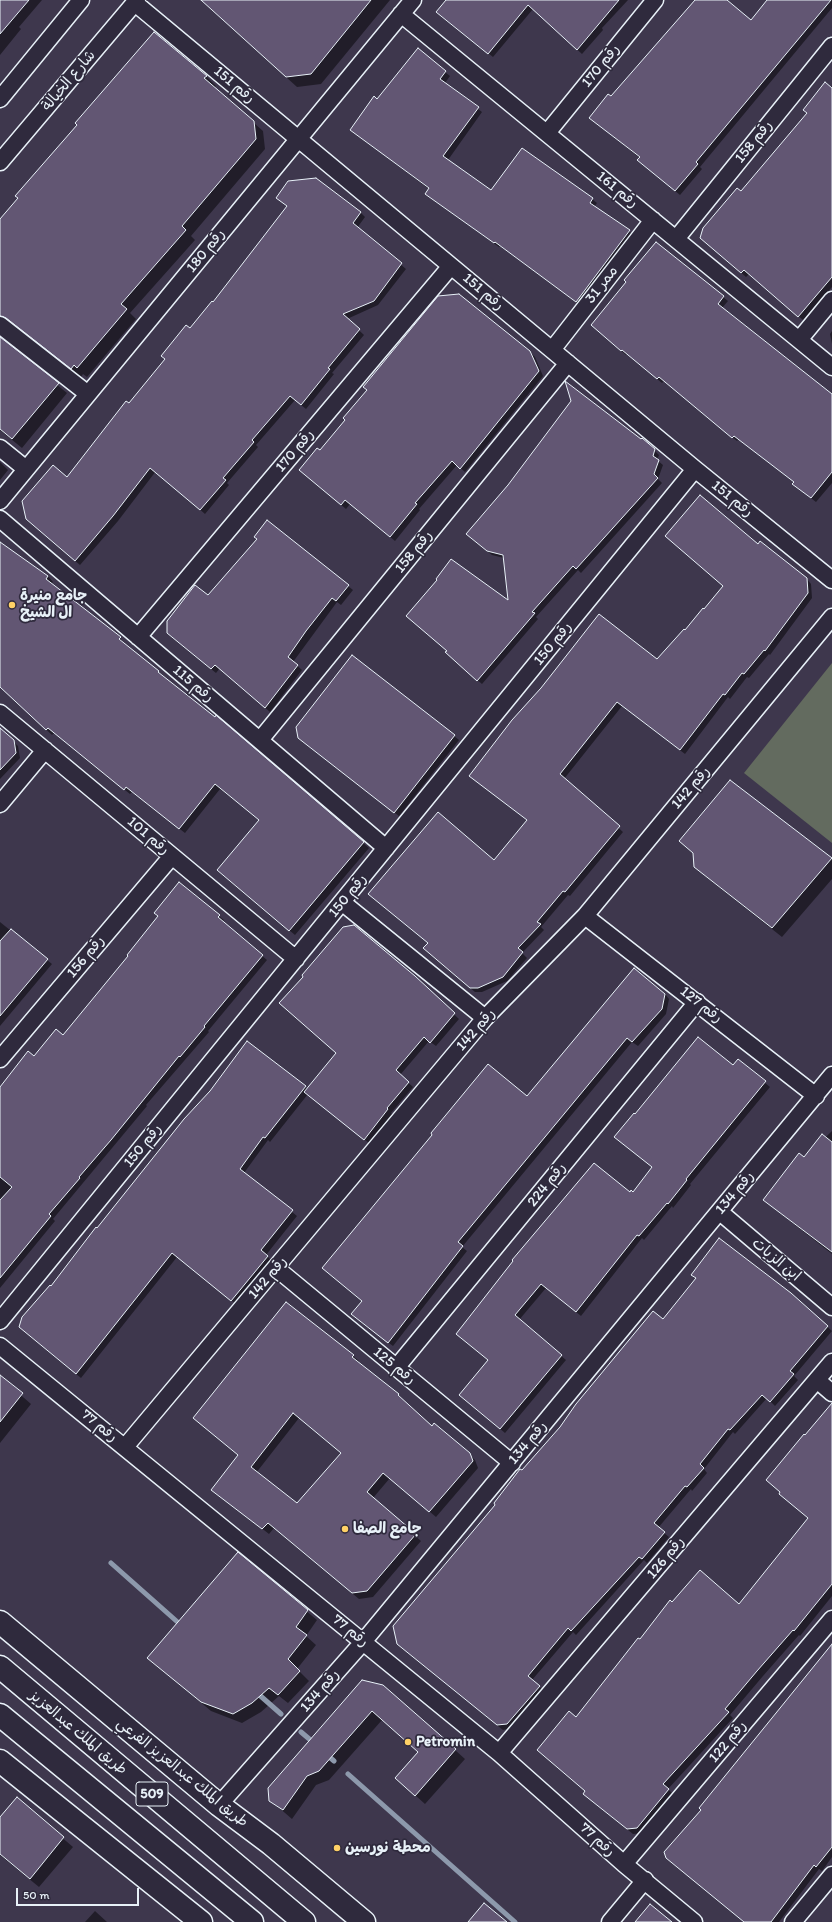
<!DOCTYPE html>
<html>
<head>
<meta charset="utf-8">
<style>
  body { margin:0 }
  #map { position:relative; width:832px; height:1922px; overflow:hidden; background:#3e374d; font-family:Itim,sans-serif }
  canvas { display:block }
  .scale { position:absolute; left:16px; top:1888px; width:123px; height:18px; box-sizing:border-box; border:2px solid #e8f1f8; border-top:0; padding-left:5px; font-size:12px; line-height:14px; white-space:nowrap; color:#e8f1f8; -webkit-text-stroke:3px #2f2a3d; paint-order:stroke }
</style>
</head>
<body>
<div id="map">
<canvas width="832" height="1922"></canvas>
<div class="scale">50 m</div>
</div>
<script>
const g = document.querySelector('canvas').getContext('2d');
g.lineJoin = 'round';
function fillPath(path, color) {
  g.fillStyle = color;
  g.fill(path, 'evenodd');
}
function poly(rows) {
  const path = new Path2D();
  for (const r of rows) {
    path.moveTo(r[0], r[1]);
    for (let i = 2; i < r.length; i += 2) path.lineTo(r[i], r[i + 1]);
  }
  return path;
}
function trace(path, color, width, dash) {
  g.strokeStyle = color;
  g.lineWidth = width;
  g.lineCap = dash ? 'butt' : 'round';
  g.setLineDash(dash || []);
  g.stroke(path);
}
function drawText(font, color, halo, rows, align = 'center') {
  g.font = font + ' Itim,"Playpen Sans Arabic",sans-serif';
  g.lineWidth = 3.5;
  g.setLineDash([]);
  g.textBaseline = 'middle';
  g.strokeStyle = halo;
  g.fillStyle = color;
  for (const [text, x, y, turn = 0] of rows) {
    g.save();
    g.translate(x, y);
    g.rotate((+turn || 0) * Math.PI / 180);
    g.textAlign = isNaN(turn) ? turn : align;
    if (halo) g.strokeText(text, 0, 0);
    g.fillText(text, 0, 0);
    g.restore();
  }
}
fillPath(poly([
  [832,663,832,843,744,773]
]), '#636b5f');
fillPath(poly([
  [0,0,42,0,19,27,21,29,0,55],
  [201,0,390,0,321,84,297,87],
  [447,0,628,0,602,28,603,30,582,54,533,9,493,57,442,17],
  [696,0,726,0,751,21,768,0,832,0,832,8,700,167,702,169,680,195,643,164,640,158,595,122,611,97],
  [418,50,450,76,445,83,482,112,448,160,492,191,522,149,592,199,597,203,594,207,634,235,581,306,500,246,499,247,431,198,426,194,429,189,351,130,378,100],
  [206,76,216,86,214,88,263,131,265,149,191,236,195,240,130,313,136,319,87,377,83,374,81,377,16,326,11,325,0,333,0,220],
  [832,86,832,287,803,320,749,274,746,277,706,242,742,193],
  [315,179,361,213,365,217,357,228,406,269,378,305,347,319,364,335,332,373,334,374,306,409,295,400,256,445,258,447,227,483,229,485,205,514,156,471,118,521,80,565,31,523,190,329,213,303,288,207,282,202],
  [723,297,728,301,722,308,832,395,832,483,816,502,798,488,795,482,739,439,737,441,664,381,662,383,627,354,626,355,597,329],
  [832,331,832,344,830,334],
  [0,335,2,340,67,393,22,448,0,430],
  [530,352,535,357,543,376,465,472,457,465,419,509,420,510,395,541,350,504,346,509,305,474,320,452,347,420,368,391],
  [654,450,659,455,657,460,663,465,658,479,662,483,581,573,578,570,536,617,538,619,482,684,451,657,509,602,504,558,492,555,472,539],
  [0,462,8,470,0,480],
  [268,522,353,590,341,605,337,602,293,662,302,670,270,712,220,668,216,673,172,637,258,539],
  [0,543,48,576,53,582,51,584,120,638,124,644,163,677,215,718,216,717,369,848,295,935,223,875,260,820,220,789,185,833,132,792,130,794,54,733,52,735,0,686],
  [758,546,807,579,811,584,812,598,770,655,769,654,749,678,747,677,730,699,728,697,685,754,622,706,564,779,623,832,570,896,568,895,541,927,544,930,522,953,527,958,507,981,482,992,475,992,429,953,494,862,528,821,470,776,657,660,704,611],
  [0,729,18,746,20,758,0,779],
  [454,736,459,740,399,816,299,738],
  [730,781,832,859,832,879,782,937,705,876,695,867,694,854,690,850],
  [180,884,219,916,224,920,222,922,267,960,208,1031,209,1032,146,1105,147,1106,53,1219,55,1221,0,1288,0,1088,35,1057,63,1037,130,956,159,916],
  [0,922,52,964,0,1026],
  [414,977,459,1019,436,1046,429,1041,400,1075,413,1087,391,1113,392,1114,369,1143,308,1094,270,1142,268,1140,244,1173,297,1216,266,1255,272,1261,236,1304,177,1257,81,1378,25,1332,51,1287,211,1092,247,1042,308,1089],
  [665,994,669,999,666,1014,638,1046,632,1042,462,1247,467,1251,393,1346,357,1319,352,1314,362,1301,323,1268,527,1097],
  [739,1061,770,1087,690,1184,691,1185,673,1208,672,1206,644,1240,642,1238,581,1316,546,1288,519,1320,566,1360,505,1433,460,1395,489,1360,462,1338,630,1193,633,1193,653,1168,635,1116,734,1067],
  [832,1131,832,1254,770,1205,804,1158],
  [692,1274,790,1294,832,1331,794,1376,798,1380,775,1406,767,1398,735,1434,733,1432,704,1469,707,1473,692,1491,691,1489,658,1528,669,1537,647,1563,644,1560,576,1635,573,1632,532,1680,544,1691,512,1728,503,1730,403,1648,496,1505,522,1472,663,1320,697,1279],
  [353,1356,359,1361,358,1363,398,1395,432,1427,469,1454,475,1460,478,1468,436,1517,390,1478,373,1498,421,1541,373,1597,359,1599,274,1528,269,1534,213,1490],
  [299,1418,341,1453,297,1505,256,1473],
  [0,1377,31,1404,0,1443],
  [832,1414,832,1596,800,1636,799,1635,763,1676,730,1715,733,1718,668,1789,674,1795,643,1833,633,1834,590,1799,586,1791,577,1719,672,1604,739,1606,809,1518,805,1436],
  [238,1554,317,1620,306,1636,316,1645,297,1669,309,1681,288,1703,279,1696,261,1712,242,1723,211,1711,148,1658],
  [832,1645,832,1857,822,1871,819,1869,779,1922,745,1922,702,1810],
  [363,1681,455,1750,465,1759,425,1804,406,1787,419,1752,382,1720,329,1780,316,1785,292,1819,270,1800],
  [17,1799,73,1847,39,1887,0,1855,0,1819],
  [95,1911,107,1922,85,1922]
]), '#0007');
trace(poly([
  [111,1563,182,1626],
  [256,1692,281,1714],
  [301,1732,314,1743],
  [326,1754,334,1761],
  [348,1774,515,1922]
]), '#8d99ac', 5);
const building = poly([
  [0,0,29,0,0,34,0,0],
  [201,0,371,0,311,74,286,77,201,0],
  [446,0,619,0,577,50,528,5,488,54,436,12,446,0],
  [695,0,727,0,751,20,767,0,831,0,696,162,698,164,675,191,637,160,640,157,589,118,608,94,611,96,695,0],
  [154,32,207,76,204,78,254,121,256,139,182,226,186,230,121,304,127,309,77,368,74,365,71,369,6,318,0,316,0,219,18,198,15,196,77,125,75,123,154,32],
  [418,48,446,71,440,79,479,107,443,156,491,190,522,148,593,198,590,203,630,230,576,302,495,242,494,243,425,194,429,188,350,130,374,96,377,99,418,48],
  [825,82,832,88,832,277,798,317,744,270,741,273,700,238,703,228,737,188,741,191,807,113,803,110,825,82],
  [316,178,361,212,353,223,402,263,374,301,343,314,360,329,328,368,330,369,301,405,290,396,252,440,254,442,223,478,226,480,200,510,150,468,113,516,75,561,26,519,22,501,53,465,67,477,126,401,129,403,165,359,161,356,186,325,190,328,212,301,213,302,287,206,276,198,288,181,316,178],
  [656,242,724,296,718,304,832,394,832,472,811,498,792,484,794,482,734,436,732,438,659,377,657,379,622,350,621,351,591,325,626,282,624,280,656,242],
  [459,294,530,351,539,371,460,469,452,461,415,503,417,504,390,537,345,500,341,505,299,470,317,448,320,450,345,420,343,418,367,390,363,387,438,296,459,294],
  [0,337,59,383,12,439,0,429,0,337],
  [565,381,641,439,642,438,655,449,653,456,659,460,654,474,658,478,576,569,573,566,532,612,535,613,477,681,445,652,447,651,406,616,437,580,436,579,451,559,508,600,503,555,487,551,466,534,508,485,571,401,565,381],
  [700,495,758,544,760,541,807,578,808,593,765,651,764,650,744,674,742,673,725,695,723,694,680,750,617,702,560,774,620,826,565,892,563,891,537,922,541,924,518,948,523,952,503,977,478,988,470,988,423,948,428,943,368,894,438,812,494,860,527,820,469,776,512,720,541,688,599,614,657,659,684,629,685,630,703,608,704,609,723,586,665,536,700,495],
  [267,520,349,585,336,601,332,598,306,631,288,657,298,665,265,708,215,665,211,669,167,633,167,621,195,585,208,595,257,539,254,537,267,520],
  [0,542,48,576,46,579,121,637,119,639,159,671,158,672,215,717,216,715,364,842,289,931,217,870,259,820,215,784,179,829,126,787,124,790,48,728,46,730,0,687,0,542],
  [352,655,455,735,394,813,298,738,296,727,352,655],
  [0,728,14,740,16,753,0,770,0,728],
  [730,780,832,858,772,928,694,867,693,853,679,841,730,780],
  [179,882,220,915,218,917,263,955,204,1026,205,1027,180,1057,179,1056,111,1140,79,1177,80,1178,49,1214,51,1216,0,1278,0,1200,12,1187,0,1177,0,1087,28,1051,34,1056,56,1029,63,1035,128,956,127,955,158,916,154,913,179,882],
  [354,925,415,976,455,1013,430,1043,424,1037,396,1070,409,1082,387,1108,388,1109,364,1140,304,1092,336,1053,279,1003,303,977,302,975,343,927,354,925],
  [11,929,48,959,0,1016,0,941,11,929],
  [634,968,665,994,662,1009,632,1042,627,1038,458,1242,463,1246,388,1343,351,1314,362,1301,322,1268,432,1135,431,1133,488,1064,527,1096,634,968],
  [698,1037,733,1065,738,1059,766,1081,686,1179,687,1180,668,1204,667,1203,639,1236,637,1235,576,1312,541,1284,515,1315,562,1355,500,1429,459,1395,488,1360,456,1334,513,1261,512,1260,594,1163,630,1192,631,1190,633,1192,652,1167,614,1137,634,1113,635,1114,698,1037],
  [247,1041,306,1086,265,1138,263,1137,240,1169,293,1210,261,1250,268,1256,231,1301,172,1253,76,1374,19,1327,22,1317,50,1285,51,1286,96,1227,97,1228,184,1119,210,1091,247,1041],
  [822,1134,832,1142,832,1252,763,1200,799,1153,804,1157,822,1134],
  [719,1238,791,1293,828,1326,790,1371,794,1374,770,1402,762,1395,730,1430,728,1429,700,1464,704,1468,687,1487,685,1486,654,1523,665,1532,642,1559,639,1557,571,1631,568,1628,528,1676,540,1686,507,1724,497,1725,397,1644,393,1626,495,1505,494,1503,520,1469,522,1470,560,1427,576,1404,653,1311,663,1319,696,1278,691,1275,719,1238],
  [286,1302,354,1355,352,1357,399,1394,398,1395,432,1426,434,1423,470,1453,473,1461,429,1512,383,1473,367,1492,416,1534,367,1591,352,1593,268,1523,262,1529,211,1490,238,1455,193,1418,286,1302],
  [293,1413,341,1453,297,1503,251,1467,293,1413],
  [0,1375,23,1393,0,1422,0,1375],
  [832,1403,832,1584,794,1631,793,1630,757,1671,725,1709,729,1712,663,1784,669,1789,637,1828,627,1829,583,1794,585,1791,537,1750,569,1711,576,1717,638,1638,640,1639,670,1600,672,1602,700,1570,739,1604,808,1518,779,1494,780,1492,766,1480,804,1434,805,1435,832,1403],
  [238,1552,308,1610,296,1627,307,1635,288,1659,300,1671,278,1695,269,1688,252,1703,233,1714,201,1702,147,1658,238,1552],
  [832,1644,832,1847,816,1867,814,1865,771,1922,744,1922,666,1858,664,1852,701,1810,699,1808,832,1644],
  [362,1680,383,1685,456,1749,415,1796,395,1778,418,1752,372,1711,319,1771,307,1776,283,1810,269,1801,268,1788,362,1680],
  [17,1797,64,1837,30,1879,0,1854,0,1817,17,1797],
  [484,1903,507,1922,468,1922,484,1903],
  [650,1904,672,1922,635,1922,650,1904]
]);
fillPath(building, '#625673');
trace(building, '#e8f1f8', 1);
const minor = poly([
  [135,3,695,469,832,580],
  [401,14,832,367],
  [0,99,81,0],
  [547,133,655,0],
  [0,162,137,0],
  [676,239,832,46],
  [0,325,88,394],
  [799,340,832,300],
  [552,350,653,220],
  [0,448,26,469],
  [0,501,413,0],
  [0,519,386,848],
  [138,637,451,266],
  [0,713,296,959],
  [260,740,568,363],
  [0,804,45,750],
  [343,903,485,1018],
  [585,916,816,1096],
  [0,1059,172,856],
  [720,1212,832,1307],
  [276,1268,512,1463],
  [0,1321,695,469],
  [0,1346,499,1753,624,1864,694,1922],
  [396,1368,697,1002],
  [817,1380,832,1393],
  [125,1447,485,1018,585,916,832,617],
  [499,1753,832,1362],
  [219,1805,363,1642,832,1075],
  [624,1864,832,1619],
  [610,1922,645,1880],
  [793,1922,832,1875]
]);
const secondary = poly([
  [0,1622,219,1805,271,1844,364,1922],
  [0,1761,201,1922]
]);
const primary = poly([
  [0,1667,304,1922],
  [0,1715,252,1922]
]);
trace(minor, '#e8f1f8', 19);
trace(secondary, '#e8f1f8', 25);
trace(primary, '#e8f1f8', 25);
trace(minor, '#2f2a3d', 16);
trace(secondary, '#2f2a3d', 22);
trace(primary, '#2f2a3d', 22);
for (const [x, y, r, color] of [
  [12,605,4,"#ffd166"],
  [345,1529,4,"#ffd166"],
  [408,1742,4,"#ffd166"],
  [337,1848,4,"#ffd166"]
]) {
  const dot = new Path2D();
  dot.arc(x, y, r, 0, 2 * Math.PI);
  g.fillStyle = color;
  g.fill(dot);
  trace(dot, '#2f2a3d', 1.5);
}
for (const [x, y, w] of [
  [152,1794,32]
]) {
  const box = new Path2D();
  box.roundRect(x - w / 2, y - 12, w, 24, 3);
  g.fillStyle = '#2f2a3d';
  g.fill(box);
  trace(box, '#e8f1f8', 1);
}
drawText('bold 14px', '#e8f1f8', null, [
  ["509",152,1794]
]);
drawText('15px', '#e8f1f8', '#2f2a3d', [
  ["رقم 170",601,66,-51],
  ["شارع الخيالة",69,81,-50],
  ["رقم 151",234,85,40],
  ["رقم 158",754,142,-51],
  ["رقم 161",617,190,39],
  ["رقم 180",206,251,-51],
  ["ممر 31",602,285,-52],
  ["رقم 151",483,292,40],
  ["رقم 170",295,451,-50],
  ["رقم 151",732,499,39],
  ["رقم 158",414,552,-51],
  ["رقم 150",553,644,-51],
  ["رقم 115",193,684,40],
  ["رقم 142",691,788,-50],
  ["رقم 101",148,836,40],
  ["رقم 150",348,896,-51],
  ["رقم 156",86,957,-50],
  ["رقم 127",701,1005,38],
  ["رقم 142",476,1030,-49],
  ["رقم 150",143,1146,-51],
  ["رقم 224",547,1185,-51],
  ["رقم 134",735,1193,-50],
  ["ابن الزيات",776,1260,40],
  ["رقم 142",268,1278,-50],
  ["رقم 125",394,1366,39],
  ["رقم 77",99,1426,39],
  ["رقم 134",528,1443,-50],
  ["رقم 126",666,1558,-50],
  ["رقم 77",350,1631,39],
  ["رقم 134",320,1691,-49],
  ["طريق الملك عبدالعزيز",78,1733,40],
  ["رقم 122",728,1742,-50],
  ["طريق الملك عبدالعزيز الفرعي",182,1773,39],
  ["رقم 77",597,1840,42]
]);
drawText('bold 15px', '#e8f1f8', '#2f2a3d', [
  ["جامع منيرة",20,596],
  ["ال الشيخ",20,613],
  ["جامع الصفا",353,1529],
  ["Petromin",416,1742],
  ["محطة نورسين",345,1848]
], 'left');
</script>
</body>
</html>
